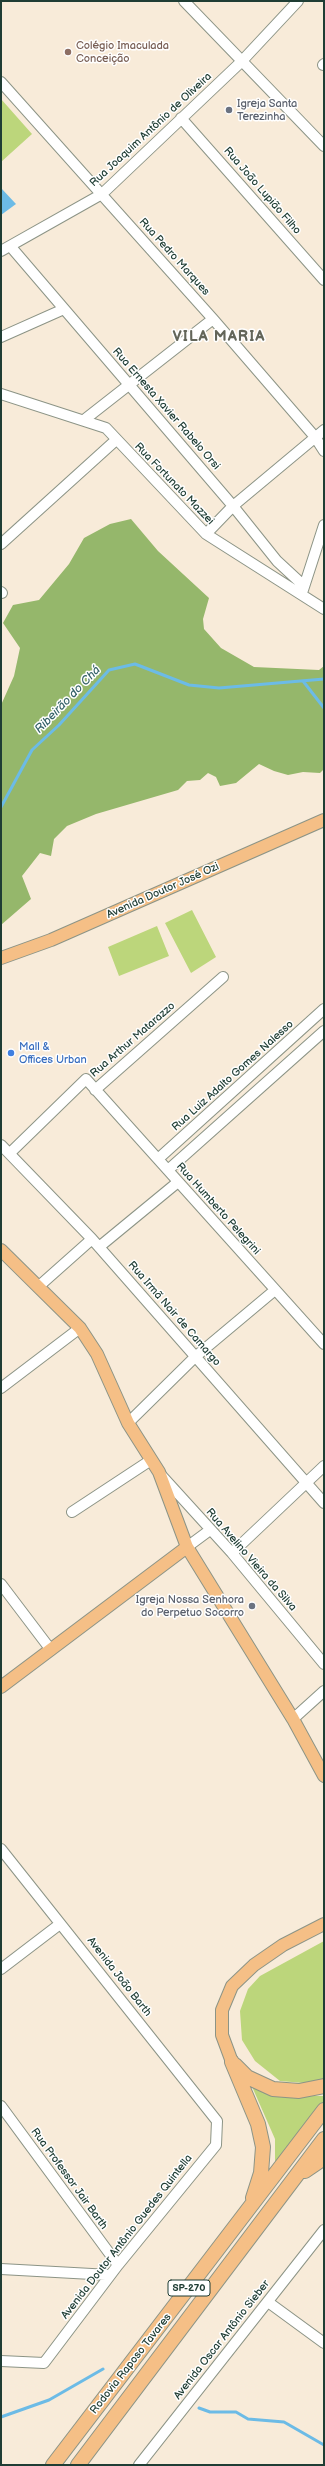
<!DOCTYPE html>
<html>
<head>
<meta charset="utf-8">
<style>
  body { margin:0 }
  #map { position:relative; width:325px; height:2466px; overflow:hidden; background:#f8ebd9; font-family:"Balsamiq Sans",sans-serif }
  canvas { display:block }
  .frame { position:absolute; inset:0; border:2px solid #1f3d34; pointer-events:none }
</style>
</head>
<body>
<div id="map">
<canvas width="325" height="2466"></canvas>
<div class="frame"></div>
</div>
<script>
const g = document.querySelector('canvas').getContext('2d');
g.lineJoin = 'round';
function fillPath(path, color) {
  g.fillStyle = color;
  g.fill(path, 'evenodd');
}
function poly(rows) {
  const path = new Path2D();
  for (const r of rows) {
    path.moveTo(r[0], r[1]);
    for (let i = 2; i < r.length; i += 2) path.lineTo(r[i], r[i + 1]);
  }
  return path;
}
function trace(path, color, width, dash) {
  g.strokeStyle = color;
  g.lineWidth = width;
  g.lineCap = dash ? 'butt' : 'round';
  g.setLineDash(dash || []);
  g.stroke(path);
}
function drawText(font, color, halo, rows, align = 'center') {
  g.font = font + ' "Balsamiq Sans",sans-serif';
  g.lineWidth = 3;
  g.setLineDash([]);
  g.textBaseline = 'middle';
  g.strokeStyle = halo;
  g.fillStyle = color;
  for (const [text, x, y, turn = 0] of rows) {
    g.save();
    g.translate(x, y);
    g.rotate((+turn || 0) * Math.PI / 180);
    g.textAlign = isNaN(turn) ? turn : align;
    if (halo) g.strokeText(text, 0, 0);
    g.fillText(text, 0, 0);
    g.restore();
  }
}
fillPath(poly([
  [1,99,32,134,1,162],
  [192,910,216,957,191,973,165,923],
  [157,926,169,956,119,976,108,947],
  [324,1941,324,2080,304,2083,280,2081,255,2061,242,2040,240,2011,248,1989,260,1976],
  [250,2082,277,2095,324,2096,324,2109,275,2163,275,2139]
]), '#bcd67b');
fillPath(poly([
  [131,519,158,551,209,598,203,619,204,629,221,648,254,667,319,670,324,666,324,769,320,773,303,772,288,775,274,771,259,764,236,783,220,786,216,777,208,773,200,780,187,781,178,790,96,814,67,826,54,839,51,856,40,853,22,876,31,899,1,925,1,705,14,676,20,648,3,623,13,605,39,600,69,564,84,538,110,524]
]), '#95b76b');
fillPath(poly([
  [1,188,16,204,1,215]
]), '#6cbbe6');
trace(poly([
  [303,681,324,708],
  [1,807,32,750,59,725,109,670,135,664,189,685,219,688,324,679],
  [199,2408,210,2412,236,2412,248,2419,284,2422,324,2445],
  [1,2417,49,2400,103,2369]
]), '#6cbbe6', 3);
const minor = poly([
  [184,1,324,146],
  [323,65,324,64],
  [1,82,213,319,315,437,324,451],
  [181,118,324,280],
  [11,247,233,506,277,561,304,586],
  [1,251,102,194,241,62,298,1],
  [1,337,64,309],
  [1,394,106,428,206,534,324,609],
  [84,420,213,319],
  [206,534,233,506,324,430],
  [1,544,116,440],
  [303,590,324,525],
  [1,592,2,593],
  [95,1090,223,977],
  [1,1145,92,1239,324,1503],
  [10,1153,86,1079,324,1344],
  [158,1159,324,1009],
  [168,1170,324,1031],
  [99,1247,178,1182],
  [38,1287,92,1239],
  [1,1388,80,1328],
  [128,1423,195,1357,275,1290],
  [162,1476,232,1553,324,1664],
  [72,1512,151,1460],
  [187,1547,210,1530],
  [232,1553,324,1466],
  [1,1584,51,1650],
  [293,1719,324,1691],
  [1,1849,217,2121,216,2145,118,2265,44,2363,1,2361],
  [1,1969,60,1924],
  [1,2106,118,2265],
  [1,2269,110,2275],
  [268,2302,324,2343],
  [139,2465,324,2230]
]);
const major = poly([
  [1,958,51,940,324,820],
  [1,1250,80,1328,97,1354,128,1423,159,1472,187,1547,293,1719,324,1776],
  [1,1687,187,1547],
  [232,2062,222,2035,222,2010,232,1986,254,1965,283,1945,324,1924]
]);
const highway = poly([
  [232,2062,258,2124,263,2147,261,2173,253,2198],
  [235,2065,247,2077,273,2089,299,2091,324,2086],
  [305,2171,324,2158],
  [53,2465,324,2110],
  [78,2465,324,2139]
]);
trace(minor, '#8c9486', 12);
trace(major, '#8c9486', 14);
trace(highway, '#8c9486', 16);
trace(minor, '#fff', 10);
trace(major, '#f5bf86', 12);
trace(highway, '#f5bf86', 14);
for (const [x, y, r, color] of [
  [68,52,4,"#8d6e63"],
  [229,110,4,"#6b7280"],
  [11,1053,4,"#3f7fe0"],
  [252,1606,4,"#6b7280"]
]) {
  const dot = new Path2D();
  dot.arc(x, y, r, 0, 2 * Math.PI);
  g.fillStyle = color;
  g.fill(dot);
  trace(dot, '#fff', 1.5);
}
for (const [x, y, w] of [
  [189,2288,42]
]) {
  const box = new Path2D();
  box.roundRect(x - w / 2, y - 8, w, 16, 3);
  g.fillStyle = '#fff';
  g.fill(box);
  trace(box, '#1f3d34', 1);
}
drawText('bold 10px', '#1f3d34', null, [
  ["SP-270",189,2288]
]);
drawText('11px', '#785e54', '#fff', [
  ["Colégio Imaculada",76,46],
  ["Conceição",76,59]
], 'left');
drawText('11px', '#5b616d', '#fff', [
  ["Igreja Santa",237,104],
  ["Terezinha",237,117],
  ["Igreja Nossa Senhora",244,1600,"right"],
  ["do Perpetuo Socorro",244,1613,"right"]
], 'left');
drawText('11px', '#1f3d34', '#fff', [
  ["Rua Joaquim Antônio de Oliveira",151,130,-43],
  ["Rua João Lupião Filho",262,191,49],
  ["Rua Pedro Marques",174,257,48],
  ["Rua Ernesta Xavier Rabelo Orsi",166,409,49],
  ["Rua Fortunato Mazzei",174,484,46],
  ["Avenida Doutor José Ozi",163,891,-24],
  ["Rua Arthur Matarazzo",133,1040,-41],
  ["Rua Luiz Adalto Gomes Nalesso",233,1076,-42],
  ["Rua Humberto Pelegrini",218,1209,48],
  ["Rua Irmã Nair de Camargo",174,1314,49],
  ["Rua Avelino Vieira da Silva",251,1560,49],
  ["Avenida João Barth",119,1977,52],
  ["Rua Professor Jair Barth",69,2179,54],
  ["Avenida Doutor Antônio Guedes Quintella",127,2237,-52],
  ["Avenida Oscar Antônio Sieber",222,2340,-52],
  ["Rodovia Raposo Tavares",131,2364,-52]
]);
drawText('11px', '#366cbe', '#fff', [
  ["Mall &",19,1047],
  ["Offices Urban",19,1060]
], 'left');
drawText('italic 12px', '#366369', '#fff', [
  ["Ribeirão do Chá",68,700,-46]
]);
g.letterSpacing = '1px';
drawText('bold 15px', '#636559', '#fff', [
  ["VILA MARIA",219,337]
]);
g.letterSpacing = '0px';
</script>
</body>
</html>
